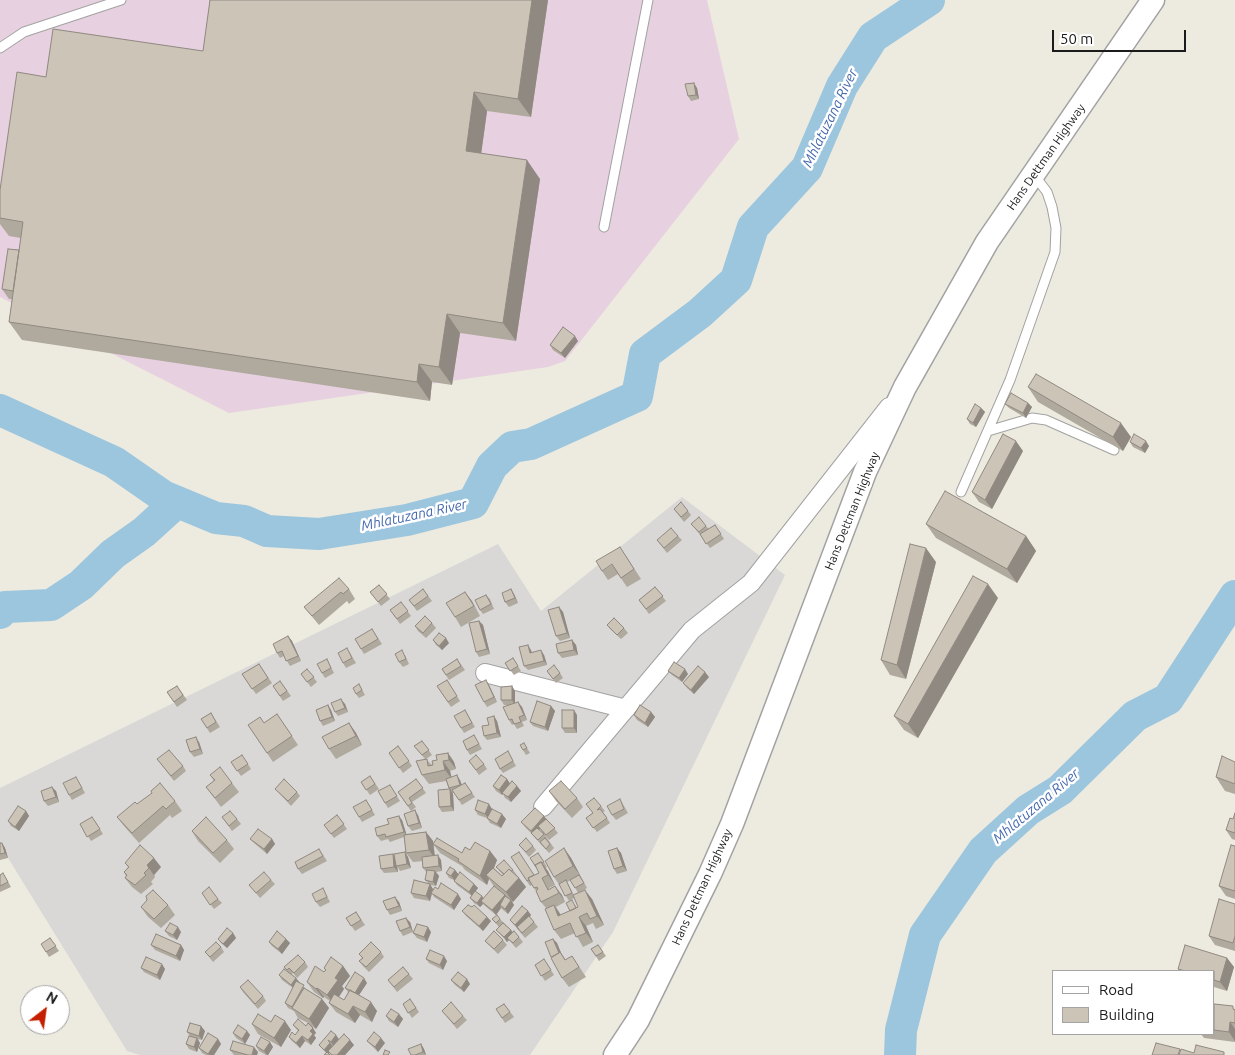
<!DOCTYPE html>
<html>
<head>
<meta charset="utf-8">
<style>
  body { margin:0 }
  #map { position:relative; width:1235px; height:1055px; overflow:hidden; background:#edebdf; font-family:Ubuntu,sans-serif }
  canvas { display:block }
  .legend { position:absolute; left:1052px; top:970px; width:162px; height:65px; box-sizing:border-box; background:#fff; border:1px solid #a4a4a4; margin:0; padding:6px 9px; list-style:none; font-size:15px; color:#1b1b1b }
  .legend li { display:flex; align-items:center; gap:10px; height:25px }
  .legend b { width:25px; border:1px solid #a4a4a4 }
  .north { position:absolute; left:20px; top:985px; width:50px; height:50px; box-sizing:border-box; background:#fff; border:1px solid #a4a4a4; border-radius:50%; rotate:30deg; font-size:14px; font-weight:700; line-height:20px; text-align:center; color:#1b1b1b }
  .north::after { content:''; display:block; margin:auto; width:18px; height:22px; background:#c51f00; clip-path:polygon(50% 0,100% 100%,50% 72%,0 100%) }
  .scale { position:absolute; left:1052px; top:30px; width:134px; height:22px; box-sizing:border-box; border:2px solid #1b1b1b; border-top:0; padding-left:6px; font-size:15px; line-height:18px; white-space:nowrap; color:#1b1b1b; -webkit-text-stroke:4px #fff; paint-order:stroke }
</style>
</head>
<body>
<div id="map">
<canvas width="1235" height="1055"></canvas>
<ul class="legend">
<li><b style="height:6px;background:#fff"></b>Road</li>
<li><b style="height:14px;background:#cdc4b8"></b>Building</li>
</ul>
<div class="north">N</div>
<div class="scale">50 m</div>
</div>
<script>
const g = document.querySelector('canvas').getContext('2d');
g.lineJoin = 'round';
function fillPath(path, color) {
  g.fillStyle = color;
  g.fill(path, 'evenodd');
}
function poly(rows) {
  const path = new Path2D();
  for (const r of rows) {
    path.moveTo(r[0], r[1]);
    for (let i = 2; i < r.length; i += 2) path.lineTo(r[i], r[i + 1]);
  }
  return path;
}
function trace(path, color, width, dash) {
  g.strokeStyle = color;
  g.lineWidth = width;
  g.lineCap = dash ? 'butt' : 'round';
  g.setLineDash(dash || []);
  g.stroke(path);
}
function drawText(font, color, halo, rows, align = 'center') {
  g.font = font + ' Ubuntu,sans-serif';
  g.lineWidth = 5;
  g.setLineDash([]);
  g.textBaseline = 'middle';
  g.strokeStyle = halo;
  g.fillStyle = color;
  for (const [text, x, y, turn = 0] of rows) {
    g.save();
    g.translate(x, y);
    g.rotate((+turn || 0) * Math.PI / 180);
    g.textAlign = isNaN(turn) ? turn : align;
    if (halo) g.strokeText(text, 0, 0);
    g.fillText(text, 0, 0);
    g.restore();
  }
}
fillPath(poly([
  [682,497,785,575,613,932,530,1055,140,1055,127,1051,0,845,0,788,498,544,541,611]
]), '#d9d8d7');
fillPath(poly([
  [0,0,707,0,739,139,565,361,548,367,229,413,0,297]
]), '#e7d0df');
trace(poly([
  [0,410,114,462,163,496,216,518,244,521,267,531,319,534,407,520,473,503,492,466,512,447,531,444,637,396,645,354,700,313,736,280,753,227,807,168,842,86,873,37,929,0],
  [0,613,5,607,51,605,81,585,113,554,144,532,177,502],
  [900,1055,901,1030,925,935,983,851,1028,810,1060,790,1135,716,1168,699,1235,596]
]), '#9cc5de', 32);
const service = poly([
  [0,48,24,32,121,0],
  [604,227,648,0],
  [988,431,1032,418,1046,420,1114,450],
  [961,492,1010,380,1055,252,1056,228,1052,207,1047,192,1034,175]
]);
const minor = poly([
  [485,673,626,709],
  [543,807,692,630,751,583,889,407]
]);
const tertiary = poly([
  [615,1055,638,1020,710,874,732,824,865,472,905,387,987,242,1153,0]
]);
trace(service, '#a2a2a2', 11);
trace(minor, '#a2a2a2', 20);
trace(tertiary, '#a2a2a2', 25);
trace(service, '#fff', 9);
trace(minor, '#fff', 18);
trace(tertiary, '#fff', 22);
fillPath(poly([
  [210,0,548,0,531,117,487,111,481,153,540,179,516,341,460,333,452,385,432,382,430,401,22,340,9,322,12,299,9,299,2,289,19,250,21,238,9,236,0,224,0,190,46,77,203,51],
  [697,88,699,99,691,101,688,96],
  [578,341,565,358,553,350,550,345],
  [1028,387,1131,437,1123,451,1038,402],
  [1028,403,1032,407,1026,418,1009,408,1005,404],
  [981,408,985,412,976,427,970,424,967,419],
  [1130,442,1149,446,1145,453,1133,447],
  [1023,451,992,509,979,502,972,492],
  [674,509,688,511,691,515,684,522],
  [691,524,706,526,709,529,715,525,724,539,710,548,702,537],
  [926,524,1026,536,1036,551,1017,583,936,538],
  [678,536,682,540,667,553,657,540],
  [626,556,641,579,627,587,618,574,608,580,602,571],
  [936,562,906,679,890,675,881,660],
  [379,585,390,599,381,606,370,592],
  [655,587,666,601,649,614,639,600],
  [349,589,355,599,349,604,347,601,319,625,304,607],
  [423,589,432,601,417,611,409,600],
  [511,589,514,594,518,603,509,607,505,602],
  [465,592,480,616,461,627,455,617],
  [486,595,490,599,494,609,483,614,480,610],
  [998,598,918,738,904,730,894,716],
  [401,602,411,616,400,624,390,610],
  [559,607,563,612,570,638,560,641,556,636],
  [479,621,483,625,490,654,479,657,476,652],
  [432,623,436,628,426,638,418,631,415,626],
  [607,625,624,628,628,633,621,639,610,629],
  [372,629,382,644,364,654,361,649],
  [288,636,292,641,301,661,290,666,284,656,280,658,277,653],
  [433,640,449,643,442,650,436,645],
  [572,640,576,645,578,655,562,658,558,653],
  [347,648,356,663,346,668,343,663],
  [531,650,532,653,544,655,547,665,528,670,524,666],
  [405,655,409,664,403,667,399,662],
  [513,658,521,671,514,675,505,663],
  [327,659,334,673,325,678,322,673],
  [457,659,465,670,449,680,442,669],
  [259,664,272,683,256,694,242,674],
  [307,669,317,682,311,687,301,674],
  [547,671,560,673,563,678,556,683],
  [668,671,688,674,682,682,672,675],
  [709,677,694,694,687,688,683,683],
  [447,680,460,701,451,707,437,686],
  [280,681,291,696,283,701,273,686],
  [359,684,365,695,359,698,356,694],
  [489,685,497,702,487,707,484,702],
  [177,686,187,700,177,707,167,692],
  [515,691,515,703,522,707,527,720,522,722,524,726,517,729,514,724,512,725,509,720,510,705,504,705,501,700],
  [345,704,348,712,338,716,335,712],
  [328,705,331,710,335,721,323,726,320,721],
  [551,706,555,711,548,731,533,726,530,722],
  [465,710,475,727,464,733,461,728],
  [651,712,655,717,648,727,637,720,634,715],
  [211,713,220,727,210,733,201,719],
  [277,714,298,745,273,762,248,725,264,723],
  [577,715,577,733,565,733,562,728],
  [497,721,501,737,487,740,484,736,489,725],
  [349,723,356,733,362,745,336,759,329,749],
  [474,735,482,749,470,755,467,750],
  [422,741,432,755,426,759,432,765,433,765,437,760,448,753,454,762,456,769,450,771,451,777,460,780,462,785,465,783,475,797,462,805,454,793,453,793,454,811,442,812,439,807,449,789,446,781,429,784,422,775,425,759,414,746],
  [199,742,203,754,194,757,190,752],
  [524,743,530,753,526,755,523,750],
  [398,746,412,766,403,773,389,753],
  [508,751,516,766,503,773,500,769],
  [242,755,251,769,241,776,231,762],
  [157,759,183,766,186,771,174,781],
  [469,761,484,764,487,769,479,775],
  [1235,762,1235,794,1225,791,1216,777],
  [210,775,232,783,239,792,221,807,206,787,214,781],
  [370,776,379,789,370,795,361,782],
  [416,779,426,793,412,802,416,807,411,811,398,792],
  [507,779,510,783,517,786,521,791,511,802,505,798,503,794,502,795,496,791,493,786],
  [79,782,85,793,72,800,69,795],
  [390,785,400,801,388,808,385,803],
  [275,789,297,792,300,796,291,806,279,793],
  [56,791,59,802,48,806,44,801],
  [549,791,577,798,583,807,572,818,556,801],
  [620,799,628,813,616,820,612,815],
  [366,800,375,815,362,822,359,817],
  [175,801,182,811,172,818,170,815,139,843,124,826,117,817,137,804],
  [601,806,605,811,603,812,610,823,597,832,586,818],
  [492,809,506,819,501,828,490,823,487,818,478,815,475,810],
  [26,811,29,816,19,831,11,826,8,821],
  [1235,813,1235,840,1232,839,1226,830,1233,819],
  [337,815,347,829,334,838,324,825],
  [418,815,422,828,412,831,408,826],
  [544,816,558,833,549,840,540,829,539,830,544,834,554,848,549,853,535,838,531,833,525,827,521,822],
  [222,817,237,819,241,824,232,831],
  [402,820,406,834,426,832,433,841,435,856,441,860,442,871,436,872,439,876,436,886,430,885,433,889,432,890,438,889,461,899,454,910,434,897,432,893,430,901,414,898,411,893,428,883,425,880,427,873,423,868,423,861,413,862,406,853,404,837,390,842,388,839,381,841,377,836],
  [95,821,103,834,91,841,80,824],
  [192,831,227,840,234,849,220,863,198,841],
  [250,839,272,839,275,844,267,854,254,843],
  [0,843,2,843,5,848,8,858,0,860],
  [433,844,462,853,470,850,490,851,497,860,494,868,502,876,503,875,496,867,513,870,526,887,513,902,511,900,514,905,508,914,503,910,501,908,496,915,485,906,483,904,480,907,474,903,470,898,472,896,457,885,454,880,449,878,446,873,455,870,458,874,474,884,478,888,475,892,482,896,483,898,503,893,493,885,489,879,487,885,465,870,462,866,440,853],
  [519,845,533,846,536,850,529,857],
  [1235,846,1235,899,1226,896,1219,886],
  [564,848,571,858,587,888,578,893,571,880,567,882,574,895,592,899,604,925,596,929,593,923,586,926,593,942,583,947,575,933,561,939,554,930,546,908,541,902,536,891,532,885,530,886,511,857,534,875,539,873,538,853,547,867,545,868,555,885,549,888,549,889,555,886,565,902,556,907,561,915,570,911,575,905,577,908,578,907,574,898,569,901,560,886,554,877],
  [617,848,621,853,627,871,617,874,614,869],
  [319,849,327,861,302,874,298,869],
  [395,857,408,857,411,868,400,871,397,866,398,872,384,873,381,869],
  [125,863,161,867,154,875,155,877,151,882,153,884,141,894,132,887,125,878,126,876,124,872,128,867],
  [0,875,6,878,11,887,0,892],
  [271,880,275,884,260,898,249,885],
  [323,888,330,902,320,907,316,902],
  [202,893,218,899,222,903,214,909],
  [399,902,402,911,390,915,387,910],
  [1235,904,1235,951,1215,945,1209,936],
  [168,905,175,915,161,928,148,917,141,907],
  [472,907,487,917,491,921,483,931,466,916,462,911],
  [528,911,531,915,530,917,538,927,525,938,510,920],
  [356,912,365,925,355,931,346,918],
  [492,919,500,919,513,932,519,937,523,942,516,948,509,940,507,942,500,934,496,930,499,927],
  [410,922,413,932,403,936,400,931],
  [165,931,181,932,177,940,169,936],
  [431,932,427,942,417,938,413,933],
  [233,933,236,938,227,948,221,943,218,939],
  [50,938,59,951,49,957,46,952],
  [286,939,290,943,282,954,272,946,269,942],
  [553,939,557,943,561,953,565,960,572,956,586,977,569,987,562,978],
  [503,940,507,945,498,954,485,941],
  [151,945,181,945,184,950,180,961,155,950],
  [598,945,606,956,599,961,591,949],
  [221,947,224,952,213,962,205,952],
  [381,952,384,957,369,972,363,966,359,961,362,958,359,954],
  [1227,958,1234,967,1227,991,1214,987,1214,971,1179,971,1178,969],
  [426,959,447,961,443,970,429,963],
  [544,959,554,975,545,981,535,965],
  [305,962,308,967,297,978,293,973,291,975,296,978,299,983,307,990,322,999,329,1008,316,1029,308,1024,313,1028,316,1033,314,1035,316,1038,311,1045,305,1041,300,1048,292,1041,289,1037,295,1035,298,1031,293,1025,306,1026,308,1023,298,1018,294,1011,288,1008,285,1003,293,988,282,980,279,975,287,971,284,967],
  [343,966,350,976,342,986,344,989,339,997,344,1000,348,992,345,988,367,983,359,995,377,1011,372,1022,360,1015,355,1023,336,1012,329,1003,330,1001,324,997,323,998,314,992,307,982,324,972,325,970,324,968],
  [403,967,413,979,397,992,388,980],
  [141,968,165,969,160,980,144,972],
  [451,980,470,984,464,992,455,985],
  [240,987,263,996,266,1001,258,1009,243,992],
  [410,999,419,1012,412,1018,403,1004],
  [504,1004,514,1017,505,1023,496,1009],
  [1214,1004,1235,1009,1235,1042,1204,1038,1201,1034,1214,1034],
  [442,1011,463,1016,467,1020,457,1029],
  [399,1014,403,1019,398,1027,389,1021,386,1016],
  [271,1022,291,1030,281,1047,258,1034,252,1024],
  [205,1031,202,1040,197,1039,200,1043,197,1052,189,1049,186,1044,190,1036,187,1032],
  [247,1031,250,1035,245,1044,236,1038,233,1033],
  [336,1035,339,1039,354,1045,345,1055,331,1055,329,1053,326,1053,319,1045],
  [218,1039,221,1044,214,1055,206,1055,202,1053,199,1048],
  [367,1041,385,1043,378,1052],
  [270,1042,273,1047,268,1055,266,1055,259,1051,256,1046],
  [421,1044,424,1049,426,1055,411,1055],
  [230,1050,258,1052,257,1055,234,1055]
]), '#b0a99e');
fillPath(poly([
  [532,0,548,0,531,117,518,99],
  [694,83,697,88,699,99,696,95],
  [474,92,487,111,479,170,466,151],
  [527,160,540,179,516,341,503,323],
  [447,314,460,333,452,385,439,367],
  [575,336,578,341,565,358,561,353],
  [419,364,432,382,430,401,417,382],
  [1028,403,1032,407,1026,418,1023,413],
  [981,408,985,412,976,427,973,423],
  [1121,423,1131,437,1123,451,1113,437],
  [1016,441,1023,451,992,509,985,500],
  [1146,441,1149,446,1145,453,1141,448],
  [1026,536,1036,551,1017,583,1007,569],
  [926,548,936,562,906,679,897,665],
  [988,584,998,598,918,738,908,724],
  [511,589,514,594,518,603,515,598],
  [465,592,472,601,480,616,474,606],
  [559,607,563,612,570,638,567,633],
  [479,621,483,625,490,654,487,649],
  [288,636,292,641,301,661,298,656],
  [446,638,449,643,442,650,439,646],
  [572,640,576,645,578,655,574,650],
  [528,645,531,650,533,658,530,653],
  [541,650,544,655,547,665,544,661],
  [685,669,688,674,682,682,679,678],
  [705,672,709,677,694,694,691,690],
  [486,680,489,685,497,702,494,697],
  [512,686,515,691,515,705,512,700],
  [341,699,345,704,348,712,345,708],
  [518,702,522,707,527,720,524,715],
  [328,705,331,710,335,721,332,717],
  [551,706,555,711,548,731,545,727],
  [574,710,577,715,577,733,574,728],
  [651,712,655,717,648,727,645,723],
  [494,716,497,721,501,737,497,733],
  [349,723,356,733,362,745,356,736],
  [196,737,199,742,203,754,200,749],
  [448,753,454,762,456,769,449,760],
  [443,761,450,771,452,779,445,770],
  [457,775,460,780,463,790,460,785],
  [507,779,510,784,502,795,499,790],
  [517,786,521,791,511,802,508,797],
  [52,787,56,791,59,802,56,797],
  [450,789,453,794,454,811,451,806],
  [489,804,492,809,489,819,485,814],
  [415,810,418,815,422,828,419,823],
  [26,811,29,816,19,831,15,827],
  [502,814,506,819,501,828,497,824],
  [399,816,402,820,407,836,404,832],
  [544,816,547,821,538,826,540,829,534,836,531,831],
  [426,832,433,841,435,859,429,850],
  [272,839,275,844,267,854,264,849],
  [2,843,5,848,8,858,5,853],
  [564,848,571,858,580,875,573,866],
  [617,848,621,853,627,871,623,866],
  [490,851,497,860,490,878,486,875,489,879,487,885,480,876],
  [405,852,408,857,411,868,407,864],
  [393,854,396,859,398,872,394,867],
  [438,855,441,860,442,871,439,866],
  [154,858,161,867,154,875,155,877,147,865],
  [541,862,548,871,555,885,548,875],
  [455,870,459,875,455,881,451,876],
  [435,871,439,876,436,886,433,882],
  [519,878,526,887,513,902,506,892],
  [430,884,433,889,430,901,426,896],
  [474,884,478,888,472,896,469,892],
  [555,886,562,895,565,902,559,893],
  [585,890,592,899,604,925,597,916],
  [458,894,461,899,454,910,451,905],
  [505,895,508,899,500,905,501,908,496,915,492,910],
  [482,896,485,901,481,901,483,904,480,907,477,903],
  [395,897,399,902,402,911,399,906],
  [511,900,514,905,508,914,505,909],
  [554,905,560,914,565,925,558,916],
  [528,911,531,915,519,930,515,925],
  [487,917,491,921,483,931,479,926],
  [579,917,586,926,593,942,586,933],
  [406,918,410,922,413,932,410,927],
  [178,927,181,932,177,940,173,935],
  [428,927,431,932,427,942,424,937],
  [511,930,514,934,507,938,509,940,507,942,504,937],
  [233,933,236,938,227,948,223,944],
  [286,939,290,943,282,954,278,949],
  [553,939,557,943,561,953,567,962,560,955],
  [181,945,184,950,180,961,176,956],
  [444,956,447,961,443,970,440,965],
  [1227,958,1234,967,1227,991,1220,982],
  [162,964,165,969,160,980,157,975],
  [343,966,350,976,342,986,344,989,334,1004,327,995,335,978],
  [296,978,300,983,295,990,291,985],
  [364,978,367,983,357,998,354,993],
  [467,979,470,984,464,992,461,988],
  [317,988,324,997,323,998,316,989],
  [322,999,329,1008,316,1029,309,1019],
  [371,1002,377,1011,372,1022,365,1012],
  [353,1006,360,1015,355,1023,348,1014],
  [399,1014,403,1019,398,1027,394,1022],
  [285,1021,291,1030,281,1047,274,1038],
  [1230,1022,1235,1029,1235,1041,1229,1032],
  [201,1026,205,1031,202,1040,199,1036],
  [313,1028,316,1033,314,1035,316,1038,311,1045,308,1040,310,1031],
  [247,1031,250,1035,245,1044,242,1039],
  [336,1035,339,1040,334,1047,331,1042],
  [302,1036,305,1041,300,1048,296,1043],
  [197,1038,200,1043,197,1052,194,1047],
  [381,1038,385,1043,378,1052,375,1047],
  [218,1039,221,1044,214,1055,209,1055,208,1054],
  [350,1040,354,1045,345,1055,337,1055],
  [270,1042,273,1047,268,1055,267,1055,264,1051],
  [330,1043,334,1048,328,1054,324,1050],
  [421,1044,424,1049,426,1055,423,1052],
  [254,1047,258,1052,257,1055,252,1055]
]), '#908981');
const building = poly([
  [210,0,532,0,518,99,474,92,466,151,527,160,503,323,447,314,439,367,419,364,417,382,9,322,23,222,0,218,0,190,17,72,46,77,53,29,203,51,210,0],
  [694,83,696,95,688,96,685,84,694,83],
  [8,249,19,250,13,291,2,289,8,249],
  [563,327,575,336,561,353,550,345,563,327],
  [1036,374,1121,423,1113,437,1028,387,1036,374],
  [1011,393,1028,403,1023,413,1005,404,1011,393],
  [975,404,981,408,973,423,967,419,975,404],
  [1003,434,1016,441,985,500,972,492,1003,434],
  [1134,434,1146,441,1141,448,1130,442,1134,434],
  [945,491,1026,536,1007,569,926,524,945,491],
  [681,502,688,511,681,517,674,509,681,502],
  [699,517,706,526,699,532,691,524,699,517],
  [715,525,721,534,706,544,700,534,715,525],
  [671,528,678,536,664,548,657,540,671,528],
  [910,544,926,548,897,665,881,660,910,544],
  [620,547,634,569,621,578,612,564,602,571,596,561,620,547],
  [973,576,988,584,908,724,894,716,973,576],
  [339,578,349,589,343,594,341,592,312,616,304,607,339,578],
  [379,585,387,594,378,602,370,592,379,585],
  [655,587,663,596,646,609,639,600,655,587],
  [423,589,428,596,414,606,409,600,423,589],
  [511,589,515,598,505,602,502,593,511,589],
  [465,592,474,606,455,617,446,603,465,592],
  [486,595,491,604,480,610,475,600,486,595],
  [401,602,408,611,397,619,390,610,401,602],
  [559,607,567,633,556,636,548,610,559,607],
  [425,616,432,623,423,633,415,626,425,616],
  [614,618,624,628,617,635,607,625,614,618],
  [479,621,487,649,476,652,469,623,479,621],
  [372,629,378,639,361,649,355,639,372,629],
  [439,633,446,638,439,646,433,640,439,633],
  [288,636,298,656,286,661,282,651,277,653,273,644,288,636],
  [572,640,574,650,558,653,556,644,572,640],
  [528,645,530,653,541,650,544,661,524,666,519,647,528,645],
  [347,648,352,658,343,663,338,653,347,648],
  [402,650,406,659,399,662,395,654,402,650],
  [513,658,518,666,510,671,505,663,513,658],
  [327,659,331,668,322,673,317,664,327,659],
  [457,659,461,666,446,675,442,669,457,659],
  [674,662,685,669,679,678,668,671,674,662],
  [259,664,268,678,252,689,242,674,259,664],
  [554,665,560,673,553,679,547,671,554,665],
  [698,666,705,672,691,690,683,683,698,666],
  [307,669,314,677,307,682,301,674,307,669],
  [447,680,457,696,448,702,437,686,447,680],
  [486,680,494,697,484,702,475,685,486,680],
  [280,681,287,691,280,696,273,686,280,681],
  [359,684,362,690,356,694,353,688,359,684],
  [177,686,183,695,174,702,167,692,177,686],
  [512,686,512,700,501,700,501,687,512,686],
  [341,699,345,708,335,712,331,703,341,699],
  [537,701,551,706,545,727,530,722,537,701],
  [518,702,524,715,519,717,521,722,514,724,512,719,509,720,503,707,518,702],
  [328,705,332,717,320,721,316,710,328,705],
  [640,705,651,712,645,723,634,715,640,705],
  [465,710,472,723,461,728,454,716,465,710],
  [562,710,574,710,574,728,562,728,562,710],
  [211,713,216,722,207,728,201,719,211,713],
  [277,714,292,736,267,753,248,725,260,717,264,723,277,714],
  [494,716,497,733,484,736,482,726,489,725,487,718,494,716],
  [349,723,356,736,329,749,322,737,349,723],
  [474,735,479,744,467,750,463,741,474,735],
  [196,737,200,749,190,752,186,740,196,737],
  [422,741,429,750,422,755,414,746,422,741],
  [524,743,527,748,523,750,520,745,524,743],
  [398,746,409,761,399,768,389,753,398,746],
  [169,750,183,766,171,776,157,759,169,750],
  [508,751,513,761,500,769,495,759,508,751],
  [448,753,449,760,443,761,445,770,422,775,416,761,427,759,428,766,433,765,432,761,437,760,436,755,448,753],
  [242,755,248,764,237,771,231,762,242,755],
  [476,755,484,764,476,770,469,761,476,755],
  [1222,756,1235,762,1235,784,1216,777,1222,756],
  [220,767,232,783,215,798,206,787,215,780,210,775,220,767],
  [457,775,460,785,449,788,446,779,457,775],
  [501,775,507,779,499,790,493,786,501,775],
  [370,776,375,784,366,790,361,782,370,776],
  [76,777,82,788,69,795,63,783,76,777],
  [284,779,297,792,288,801,275,789,284,779],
  [416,779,423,788,409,798,412,803,408,806,398,792,416,779],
  [512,781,517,786,508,797,502,793,512,781],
  [561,781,577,798,565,809,549,791,561,781],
  [160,783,175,801,166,809,163,806,132,833,117,817,135,802,137,804,152,793,151,791,160,783],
  [465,783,472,793,459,800,452,790,465,783],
  [390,785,397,796,385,803,378,791,390,785],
  [52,787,56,797,44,801,41,791,52,787],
  [450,789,451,806,439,807,438,790,450,789],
  [594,798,601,806,597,810,600,809,607,818,593,828,586,818,593,813,586,804,594,798],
  [620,799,624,809,612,815,607,806,620,799],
  [366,800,372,810,359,817,353,807,366,800],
  [478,800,489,804,485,814,475,810,478,800],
  [18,806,26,811,15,827,8,821,18,806],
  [535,808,544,816,531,831,521,822,535,808],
  [492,809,502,814,497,824,487,818,492,809],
  [415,810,419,823,408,826,404,814,415,810],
  [230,811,237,819,229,826,222,817,230,811],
  [1235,813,1235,833,1226,830,1230,818,1233,819,1235,813],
  [337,815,344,824,331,834,324,825,337,815],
  [399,816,404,832,386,837,385,834,377,836,375,828,389,824,387,819,399,816],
  [92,817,100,829,87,837,80,824,92,817],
  [206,817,227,840,213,853,192,831,206,817],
  [546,819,555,828,546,835,538,826,546,819],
  [537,828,544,834,538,840,531,833,537,828],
  [258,829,272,839,264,849,250,839,258,829],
  [426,832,429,850,406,853,404,835,426,832],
  [437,838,462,853,465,847,470,850,475,842,490,851,480,876,458,861,459,859,433,844,437,838],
  [526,838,533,846,526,852,519,845,526,838],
  [545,838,550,844,546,849,540,842,545,838],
  [0,843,2,843,5,853,0,854,0,843],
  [140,845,154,858,147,865,149,868,144,873,146,875,135,885,125,878,127,875,124,872,129,867,125,863,140,845],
  [1231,845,1235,846,1235,891,1219,886,1231,845],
  [564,848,573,866,554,877,545,861,564,848],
  [617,848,623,866,614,869,608,851,617,848],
  [319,849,323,856,298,869,295,862,319,849],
  [405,852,407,864,396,866,394,854,405,852],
  [519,852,534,875,528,878,529,880,527,881,511,857,519,852],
  [538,853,544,862,542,863,541,862,535,865,536,867,530,858,538,853],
  [393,854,394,867,381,869,379,856,393,854],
  [438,855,439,866,423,868,422,857,438,855],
  [504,860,513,870,511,871,509,869,504,874,496,867,504,860],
  [541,862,548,875,542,878,548,890,555,886,559,893,541,902,536,891,538,889,537,887,534,888,528,878,539,873,535,865,541,862],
  [450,867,455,870,451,876,446,873,450,867],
  [493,868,502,876,509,869,519,878,506,892,486,875,493,868],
  [427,870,435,871,433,882,425,880,427,870],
  [264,872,271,880,256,893,249,885,264,872],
  [460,872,474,884,469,892,454,881,460,872],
  [3,873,8,882,0,886,0,875,3,873],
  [579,875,584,883,575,888,570,880,579,875],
  [414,880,430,884,426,896,411,893,414,880],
  [566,880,572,893,565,896,559,884,566,880],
  [441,883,458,894,451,905,431,893,435,887,438,889,441,883],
  [494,886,505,895,492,910,481,901,494,886],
  [209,887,218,899,210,905,202,893,209,887],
  [323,888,327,897,316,902,312,894,323,888],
  [153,890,168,905,154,919,141,907,147,900,146,896,153,890],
  [585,890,597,916,590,919,587,913,579,917,586,933,576,937,570,923,554,930,545,909,554,905,558,916,578,907,573,895,585,890],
  [475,891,482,896,477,903,470,898,475,891],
  [505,896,511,900,505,909,500,905,505,896],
  [395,897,399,906,387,910,383,901,395,897],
  [1219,899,1235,904,1235,936,1233,943,1209,936,1219,899],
  [572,900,576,908,570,911,566,903,572,900],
  [468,905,472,907,474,905,487,917,479,926,462,911,468,905],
  [522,906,528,911,515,925,510,920,522,906],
  [356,912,361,920,351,926,346,918,356,912],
  [497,915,500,919,496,923,492,919,497,915],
  [529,916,534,922,522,933,517,927,529,916],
  [406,918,410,927,400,931,396,921,406,918],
  [170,923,178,927,173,935,165,931,170,923],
  [503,923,511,930,504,937,496,930,503,923],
  [417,924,428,927,424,937,413,933,417,924],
  [227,928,233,933,223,944,218,939,227,928],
  [277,931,286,939,278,949,269,942,277,931],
  [494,931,503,940,494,949,485,941,494,931],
  [514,931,519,937,513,943,507,938,514,931],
  [156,934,181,945,176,956,151,945,156,934],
  [50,938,56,946,46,952,41,944,50,938],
  [553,939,559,953,551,957,545,942,553,939],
  [216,942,221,947,210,957,205,952,216,942],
  [371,942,381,952,366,967,359,961,363,958,359,954,371,942],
  [598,945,603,952,596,956,591,949,598,945],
  [1185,945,1227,958,1220,982,1214,980,1214,971,1185,971,1178,969,1185,945],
  [430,950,444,956,440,965,426,959,430,950],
  [560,952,565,960,572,956,579,967,562,978,551,958,560,952],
  [298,955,305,962,294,973,289,968,287,970,284,967,298,955],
  [146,957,162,964,157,975,141,968,146,957],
  [331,957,343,966,335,978,338,980,327,995,317,988,316,989,307,982,315,966,324,972,326,970,324,968,331,957],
  [544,959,551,970,541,976,535,965,544,959],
  [403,967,409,974,394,987,388,980,403,967],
  [284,969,296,978,291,985,279,975,284,969],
  [355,972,364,978,355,993,345,988,355,972],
  [458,972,467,979,461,988,451,980,458,972],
  [248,980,263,996,255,1004,240,987,248,980],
  [296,981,304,985,292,1007,285,1003,296,981],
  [304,988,322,999,309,1019,292,1008,304,988],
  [350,990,371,1002,365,1012,353,1006,348,1014,329,1003,334,994,344,1000,350,990],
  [410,999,416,1008,408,1013,403,1004,410,999],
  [451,1002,463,1016,454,1024,442,1011,451,1002],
  [504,1004,510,1012,502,1018,496,1009,504,1004],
  [1214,1004,1233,1006,1233,1009,1235,1010,1235,1023,1230,1022,1229,1032,1214,1030,1214,1004],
  [391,1009,399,1014,394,1022,386,1016,391,1009],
  [258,1014,271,1022,275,1015,285,1021,274,1038,252,1024,258,1014],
  [298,1019,306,1026,308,1023,313,1028,310,1031,313,1034,308,1040,302,1036,296,1043,289,1037,292,1032,295,1035,299,1030,293,1025,298,1019],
  [190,1023,201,1026,199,1036,187,1032,190,1023],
  [238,1025,247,1031,242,1039,233,1033,238,1025],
  [331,1031,336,1035,331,1042,328,1040,330,1043,324,1050,319,1045,331,1031],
  [374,1032,381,1038,375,1047,367,1041,374,1032],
  [208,1033,218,1039,208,1054,199,1048,208,1033],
  [344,1034,350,1040,337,1055,332,1055,328,1051,344,1034],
  [189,1036,197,1038,194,1047,186,1044,189,1036],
  [261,1037,270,1042,264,1051,256,1046,261,1037],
  [233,1041,254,1047,252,1055,248,1055,230,1050,233,1041],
  [1156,1043,1180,1049,1178,1055,1152,1055,1156,1043],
  [421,1044,423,1052,415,1055,411,1055,408,1049,421,1044],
  [1196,1045,1224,1052,1224,1055,1179,1055,1181,1049,1194,1053,1196,1045],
  [385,1050,390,1052,388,1055,383,1055,385,1050],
  [327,1052,330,1055,324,1055,327,1052]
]);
fillPath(building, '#cdc4b8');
trace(building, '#908981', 1);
drawText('12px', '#1b1b1b', '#fff', [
  ["Hans Dettman Highway",1046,157,-55],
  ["Hans Dettman Highway",852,511,-68],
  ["Hans Dettman Highway",702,887,-65]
]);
drawText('italic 14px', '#4368ae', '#fff', [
  ["Mhlatuzana River",830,118,-64],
  ["Mhlatuzana River",414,515,-12],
  ["Mhlatuzana River",1036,806,-40]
]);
</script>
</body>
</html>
